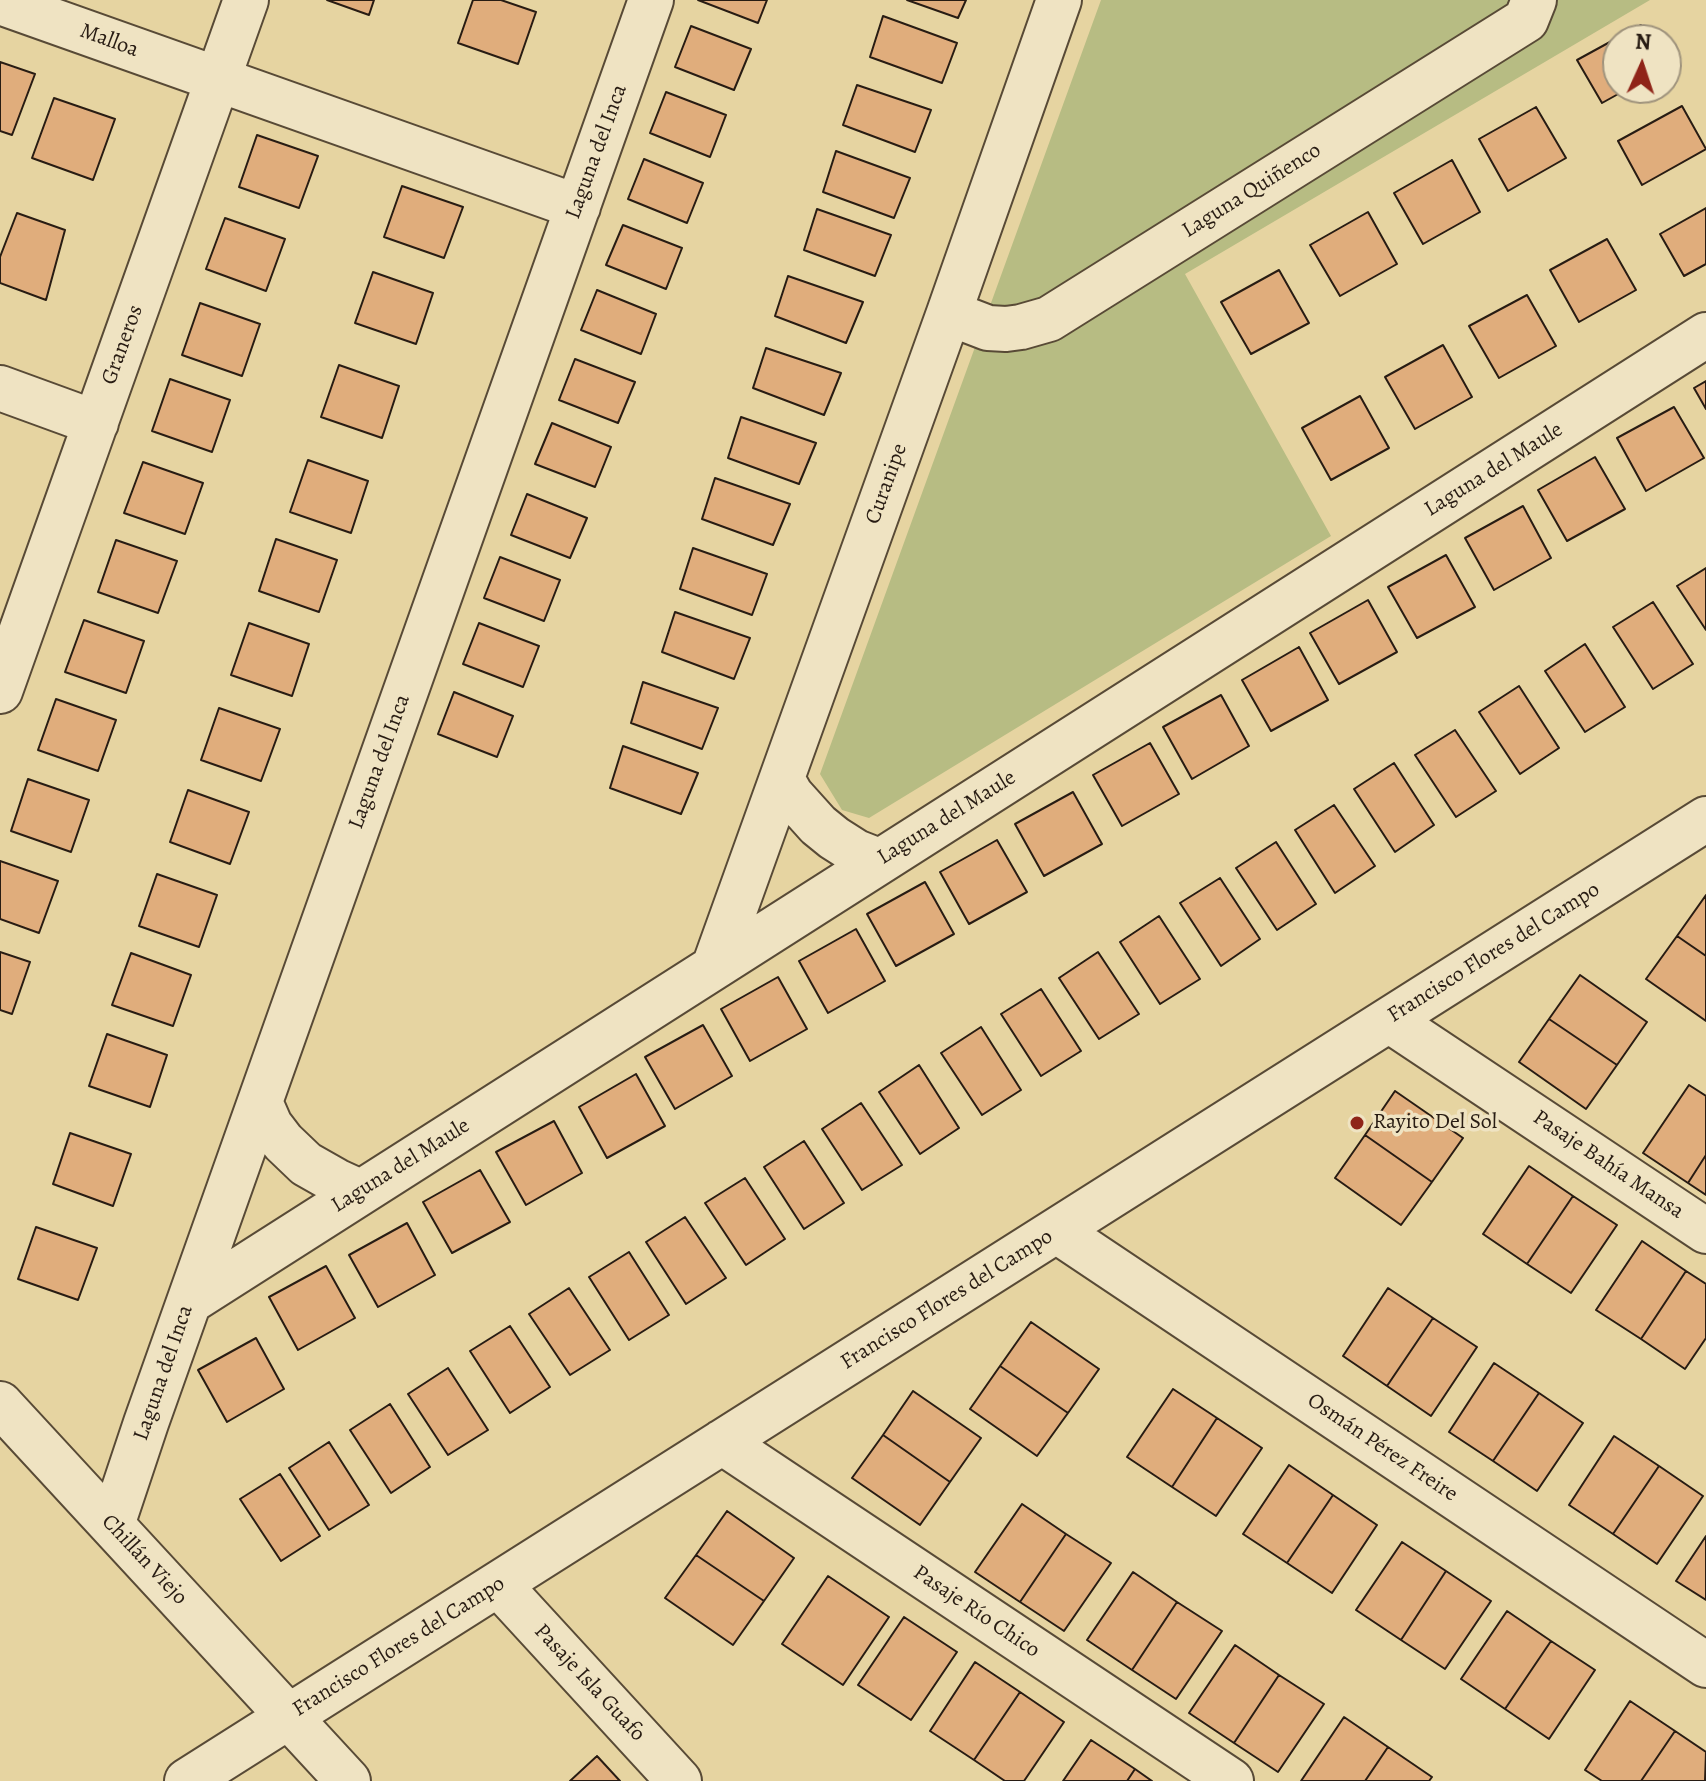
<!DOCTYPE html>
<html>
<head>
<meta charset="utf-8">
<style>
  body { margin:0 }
  #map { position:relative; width:1706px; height:1781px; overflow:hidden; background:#e6d4a1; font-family:Alegreya,serif }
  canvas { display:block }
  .north { position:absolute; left:1602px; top:24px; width:80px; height:80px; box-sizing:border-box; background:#efe3c2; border:2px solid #9f937c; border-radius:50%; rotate:3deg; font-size:22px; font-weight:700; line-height:32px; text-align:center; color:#281c13 }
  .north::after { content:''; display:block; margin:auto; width:28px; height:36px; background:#8f2418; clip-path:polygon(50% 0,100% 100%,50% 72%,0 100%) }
</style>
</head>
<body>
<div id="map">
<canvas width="1706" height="1781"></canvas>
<div class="north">N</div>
</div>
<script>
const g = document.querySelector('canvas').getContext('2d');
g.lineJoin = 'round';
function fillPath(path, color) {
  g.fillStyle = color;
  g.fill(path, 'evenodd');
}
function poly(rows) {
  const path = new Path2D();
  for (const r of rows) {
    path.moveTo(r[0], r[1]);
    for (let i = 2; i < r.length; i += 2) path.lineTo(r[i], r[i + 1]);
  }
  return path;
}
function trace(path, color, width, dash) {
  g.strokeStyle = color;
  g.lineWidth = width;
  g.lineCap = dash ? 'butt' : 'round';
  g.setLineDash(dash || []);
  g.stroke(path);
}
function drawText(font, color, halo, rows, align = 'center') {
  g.font = font + ' Alegreya,serif';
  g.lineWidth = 7;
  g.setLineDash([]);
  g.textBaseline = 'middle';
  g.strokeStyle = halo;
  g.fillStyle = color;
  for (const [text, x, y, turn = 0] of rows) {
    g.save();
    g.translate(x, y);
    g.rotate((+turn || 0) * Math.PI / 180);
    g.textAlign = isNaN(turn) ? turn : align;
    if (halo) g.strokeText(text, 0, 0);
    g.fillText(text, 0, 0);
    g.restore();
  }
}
fillPath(poly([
  [1101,0,1650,0,1185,274,1331,536,869,818,842,810,820,774]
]), '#b7bc83');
const building = poly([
  [327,0,374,0,369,15,327,0],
  [473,0,501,0,536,12,518,64,458,43,473,0],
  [698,0,767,0,758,23,698,0],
  [907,0,966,0,958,18,907,0],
  [883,16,957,43,942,83,870,57,883,16],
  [1641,25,1650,40,1618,40,1618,88,1629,88,1602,103,1577,60,1641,25],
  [691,26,751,49,734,90,675,67,691,26],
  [0,62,35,74,12,135,0,131,0,62],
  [857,85,931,110,915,152,843,125,857,85],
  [666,92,726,115,710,157,650,133,666,92],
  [54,98,115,119,93,180,32,158,54,98],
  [1682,106,1706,149,1642,185,1618,141,1682,106],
  [1536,107,1566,158,1508,191,1479,139,1536,107],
  [257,135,318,156,299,208,239,187,257,135],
  [836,151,910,178,894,218,823,192,836,151],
  [644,159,703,183,687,223,628,199,644,159],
  [1452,160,1480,212,1423,244,1394,193,1452,160],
  [402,186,463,207,444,258,384,237,402,186],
  [1706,208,1706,264,1684,276,1660,234,1706,208],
  [817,209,891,235,875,276,804,250,817,209],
  [1368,212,1397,264,1340,296,1310,245,1368,212],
  [17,213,65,230,46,300,0,283,0,257,17,213],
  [225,218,285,239,266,291,206,269,225,218],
  [623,225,682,248,666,289,606,265,623,225],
  [1607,239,1636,290,1579,322,1550,270,1607,239],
  [1279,270,1309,323,1251,354,1221,302,1279,270],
  [373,272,433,293,416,344,355,323,373,272],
  [788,276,863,302,846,343,775,316,788,276],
  [597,290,656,314,641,354,581,330,597,290],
  [1527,295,1556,346,1499,378,1469,326,1527,295],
  [200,303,260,324,242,376,182,355,200,303],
  [1443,345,1472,397,1415,429,1385,377,1443,345],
  [766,348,841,373,824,415,753,388,766,348],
  [575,359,635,382,618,423,559,400,575,359],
  [339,365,399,386,382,438,321,417,339,365],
  [170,379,230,400,212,452,152,431,170,379],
  [1706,381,1706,409,1694,388,1706,381],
  [1360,396,1389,448,1331,480,1302,428,1360,396],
  [1674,407,1704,458,1646,491,1617,438,1674,407],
  [741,417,816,443,799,484,728,458,741,417],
  [552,423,611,447,595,487,535,464,552,423],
  [1595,457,1625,509,1567,541,1538,490,1595,457],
  [308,460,368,481,351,533,290,512,308,460],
  [143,462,203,483,185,534,124,513,143,462],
  [715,478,790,504,773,545,702,519,715,478],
  [527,494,587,518,570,558,511,535,527,494],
  [1523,506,1551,558,1494,590,1465,538,1523,506],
  [276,539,337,560,319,612,259,591,276,539],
  [116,540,177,561,158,613,98,592,116,540],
  [693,548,767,574,752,615,680,589,693,548],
  [1446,555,1475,607,1417,638,1388,587,1446,555],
  [500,557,560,580,544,621,484,598,500,557],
  [1706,568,1706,630,1677,586,1706,568],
  [1368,600,1397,652,1339,684,1310,633,1368,600],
  [1653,602,1693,664,1653,689,1613,627,1653,602],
  [675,612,750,638,734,679,662,652,675,612],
  [84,620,144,641,126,693,65,672,84,620],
  [249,623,309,644,292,696,231,675,249,623],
  [479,623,539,646,523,687,463,664,479,623],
  [1585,644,1625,707,1585,732,1545,671,1585,644],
  [1299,647,1328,700,1271,731,1242,680,1299,647],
  [643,682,718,708,702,749,631,723,643,682],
  [1519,686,1559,748,1520,774,1479,712,1519,686],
  [454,692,513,716,497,757,438,734,454,692],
  [1221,695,1249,746,1192,779,1163,727,1221,695],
  [56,699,116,720,98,771,38,750,56,699],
  [219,708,280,729,261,781,201,760,219,708],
  [1455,730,1496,791,1456,817,1415,755,1455,730],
  [1150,743,1179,794,1122,826,1093,775,1150,743],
  [623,746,698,773,681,814,610,788,623,746],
  [1394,763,1434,825,1395,852,1354,789,1394,763],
  [28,779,89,800,71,852,11,831,28,779],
  [188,790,249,812,230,864,170,842,188,790],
  [1073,792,1102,844,1044,876,1015,824,1073,792],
  [1334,805,1375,866,1335,893,1295,830,1334,805],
  [997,840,1027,892,969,924,940,872,997,840],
  [1276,842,1316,904,1277,930,1236,868,1276,842],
  [0,861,58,881,39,933,0,919,0,861],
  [157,874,217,895,199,947,139,926,157,874],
  [1220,878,1260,939,1221,966,1180,903,1220,878],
  [925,882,954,934,896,966,867,914,925,882],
  [1706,895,1706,956,1677,936,1706,895],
  [1159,916,1200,979,1160,1004,1120,942,1159,916],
  [856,929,885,981,828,1013,799,961,856,929],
  [1677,936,1706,956,1706,1021,1646,979,1677,936],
  [0,952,30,962,12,1014,0,1010,0,952],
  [1098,952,1139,1014,1099,1039,1059,978,1098,952],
  [131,953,191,975,173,1026,112,1005,131,953],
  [1580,975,1647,1022,1617,1065,1549,1019,1580,975],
  [778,977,807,1029,750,1061,721,1009,778,977],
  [1041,989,1081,1051,1041,1076,1001,1014,1041,989],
  [1549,1019,1617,1065,1586,1109,1519,1062,1549,1019],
  [703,1025,732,1076,675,1109,645,1057,703,1025],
  [981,1027,1021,1090,982,1115,941,1053,981,1027],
  [107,1034,167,1055,150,1107,89,1086,107,1034],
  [919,1065,959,1128,920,1154,879,1092,919,1065],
  [636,1074,665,1126,607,1158,579,1107,636,1074],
  [1689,1085,1706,1096,1706,1155,1688,1183,1643,1153,1689,1085],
  [1395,1091,1463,1138,1432,1182,1365,1135,1395,1091],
  [861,1103,902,1165,862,1190,822,1129,861,1103],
  [554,1121,582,1173,526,1205,496,1152,554,1121],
  [70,1133,131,1154,113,1206,53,1184,70,1133],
  [1365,1135,1432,1182,1401,1225,1335,1178,1365,1135],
  [804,1141,844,1203,804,1229,764,1167,804,1141],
  [1706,1155,1706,1195,1688,1183,1706,1155],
  [1529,1166,1573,1196,1527,1264,1483,1234,1529,1166],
  [480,1170,510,1222,452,1253,423,1202,480,1170],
  [745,1178,785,1239,746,1265,705,1203,745,1178],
  [1573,1196,1617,1225,1571,1293,1527,1264,1573,1196],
  [685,1217,726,1278,686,1304,646,1242,685,1217],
  [407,1223,435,1275,378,1307,349,1255,407,1223],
  [36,1227,97,1248,78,1300,18,1279,36,1227],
  [1642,1241,1686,1271,1641,1339,1596,1310,1642,1241],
  [629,1252,669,1315,629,1340,589,1277,629,1252],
  [326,1266,355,1318,298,1350,269,1297,326,1266],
  [1686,1271,1706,1284,1706,1338,1685,1369,1641,1339,1686,1271],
  [569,1288,610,1350,570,1375,529,1314,569,1288],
  [1388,1288,1433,1318,1387,1386,1343,1356,1388,1288],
  [1433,1318,1477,1347,1431,1416,1387,1386,1433,1318],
  [1031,1322,1099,1369,1068,1413,1000,1366,1031,1322],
  [510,1326,550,1387,510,1413,470,1351,510,1326],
  [256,1338,284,1389,227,1422,198,1370,256,1338],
  [1494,1363,1539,1393,1493,1461,1449,1432,1494,1363],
  [1000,1366,1068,1413,1037,1456,970,1409,1000,1366],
  [448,1368,488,1430,448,1455,408,1394,448,1368],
  [1173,1389,1217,1418,1172,1487,1127,1457,1173,1389],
  [913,1391,981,1438,950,1482,883,1435,913,1391],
  [1539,1393,1583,1423,1537,1491,1493,1461,1539,1393],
  [390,1404,430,1467,391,1493,350,1430,390,1404],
  [1217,1418,1262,1448,1216,1516,1172,1487,1217,1418],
  [883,1435,950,1482,920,1525,852,1478,883,1435],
  [1614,1436,1659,1466,1613,1534,1569,1505,1614,1436],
  [329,1442,369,1505,329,1530,289,1468,329,1442],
  [1289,1465,1333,1495,1287,1563,1243,1534,1289,1465],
  [1659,1466,1703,1496,1657,1564,1613,1534,1659,1466],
  [280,1474,320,1536,281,1561,240,1499,280,1474],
  [1333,1495,1377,1525,1332,1593,1287,1563,1333,1495],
  [1022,1504,1066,1534,1020,1602,975,1572,1022,1504],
  [727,1511,794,1558,764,1601,696,1555,727,1511],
  [1066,1534,1111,1563,1064,1631,1020,1602,1066,1534],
  [1706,1536,1706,1600,1676,1581,1706,1536],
  [1402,1542,1446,1571,1401,1640,1356,1610,1402,1542],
  [696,1555,764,1601,733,1645,665,1598,696,1555],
  [1446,1571,1491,1601,1445,1669,1401,1640,1446,1571],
  [1133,1572,1177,1602,1132,1670,1087,1640,1133,1572],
  [828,1576,889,1617,843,1685,782,1644,828,1576],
  [1177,1602,1222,1631,1176,1699,1132,1670,1177,1602],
  [1507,1611,1551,1641,1505,1709,1461,1679,1507,1611],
  [904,1617,957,1652,911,1720,858,1685,904,1617],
  [1551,1641,1595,1670,1549,1739,1505,1709,1551,1641],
  [1235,1645,1279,1675,1234,1743,1189,1713,1235,1645],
  [975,1662,1020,1692,974,1760,930,1731,975,1662],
  [1279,1675,1324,1704,1278,1772,1234,1743,1279,1675],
  [1020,1692,1064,1722,1024,1781,1005,1781,974,1760,1020,1692],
  [1630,1701,1675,1731,1641,1781,1602,1781,1585,1770,1630,1701],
  [1344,1717,1388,1747,1365,1781,1301,1781,1344,1717],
  [1675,1731,1706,1752,1705,1781,1641,1781,1675,1731],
  [1091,1740,1135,1769,1127,1781,1063,1781,1091,1740],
  [1388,1747,1432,1777,1429,1781,1365,1781,1388,1747],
  [597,1756,620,1781,570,1781,597,1756],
  [1135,1769,1152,1781,1127,1781,1135,1769]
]);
fillPath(building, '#e0ad7c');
trace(building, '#281c13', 2);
const street = poly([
  [0,2,578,207],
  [949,313,988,328,1006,329,1021,327,1049,319,1526,20,1534,0],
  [0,388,96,423],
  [0,691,246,0],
  [782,779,791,795,818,825,834,838,856,852,879,861],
  [714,967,949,313,1059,0],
  [1389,1020,1706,1231],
  [260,1102,270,1125,283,1142,306,1164,336,1181,360,1192],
  [1057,1231,1706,1665],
  [189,1302,1706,335],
  [0,1404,348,1781],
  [722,1442,1231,1781],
  [112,1525,146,1423,651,0],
  [499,1585,679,1781],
  [187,1781,1706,819]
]);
trace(street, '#584a36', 48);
trace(street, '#efe3c2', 44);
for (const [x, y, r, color] of [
  [1357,1123,8,"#8f2418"]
]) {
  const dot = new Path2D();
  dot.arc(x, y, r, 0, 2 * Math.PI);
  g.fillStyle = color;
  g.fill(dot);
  trace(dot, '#efe3c2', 3);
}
drawText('22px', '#281c13', '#efe3c2', [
  ["Malloa",109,41,20],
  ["Laguna del Inca",597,152,-70],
  ["Laguna Quiñenco",1252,191,-32],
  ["Graneros",123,345,-70],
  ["Laguna del Maule",1494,470,-32],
  ["Curanipe",887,484,-70],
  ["Laguna del Inca",380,762,-70],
  ["Laguna del Maule",947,818,-32],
  ["Francisco Flores del Campo",1494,953,-32],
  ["Pasaje Bahía Mansa",1608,1165,34],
  ["Laguna del Maule",401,1166,-32],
  ["Francisco Flores del Campo",947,1300,-32],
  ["Laguna del Inca",164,1373,-71],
  ["Osmán Pérez Freire",1382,1448,34],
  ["Chillán Viejo",144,1560,47],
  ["Pasaje Río Chico",976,1612,34],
  ["Francisco Flores del Campo",399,1647,-32],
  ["Pasaje Isla Guafo",589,1683,47]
]);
drawText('22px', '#281c13', '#efe3c2', [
  ["Rayito Del Sol",1373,1123]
], 'left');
</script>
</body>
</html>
